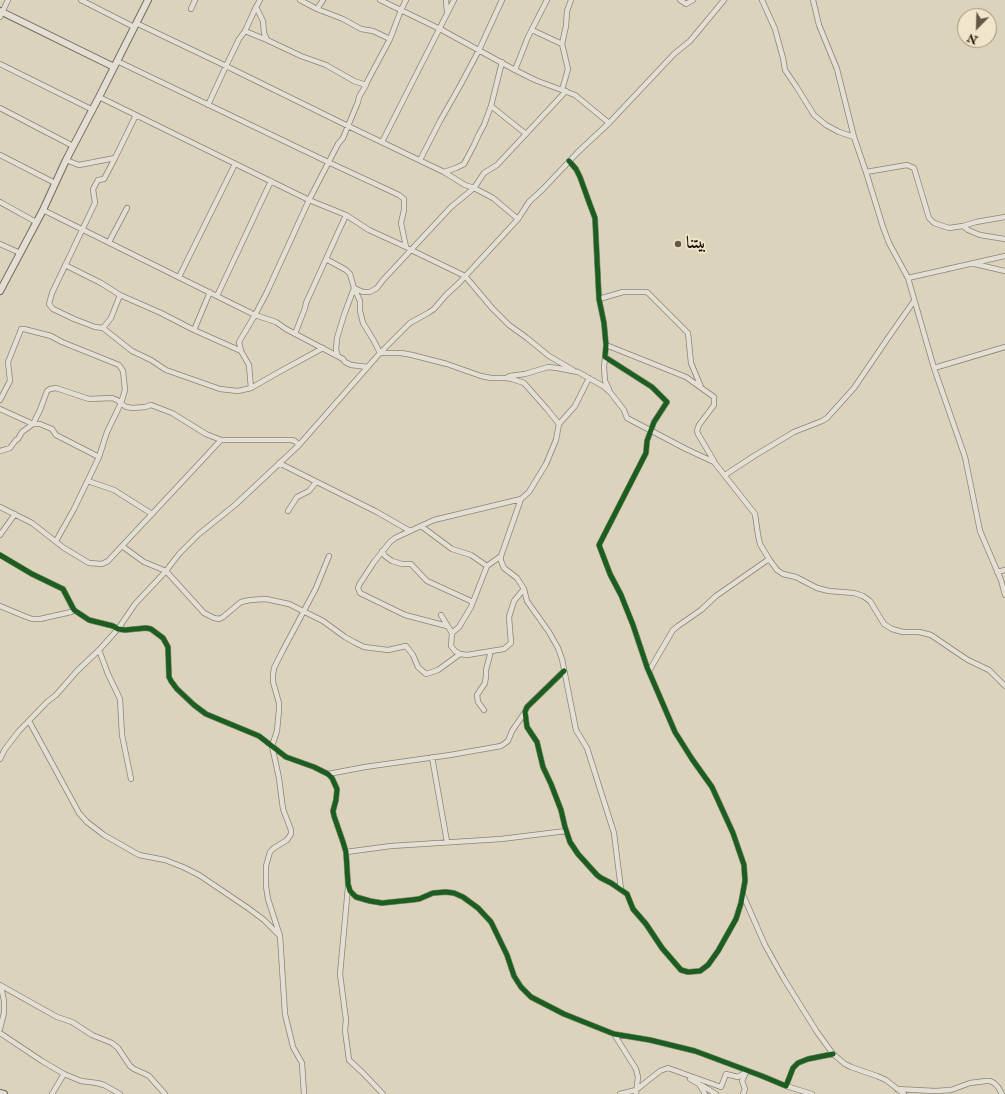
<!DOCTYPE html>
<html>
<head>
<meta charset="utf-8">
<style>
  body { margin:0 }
  #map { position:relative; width:1005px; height:1094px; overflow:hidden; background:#dcd3bd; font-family:"IM FELL Double Pica",serif }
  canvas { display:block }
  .north { position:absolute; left:957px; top:8px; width:40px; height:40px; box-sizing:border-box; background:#f1e6cc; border:1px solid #9e927c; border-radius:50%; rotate:203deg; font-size:11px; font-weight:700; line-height:16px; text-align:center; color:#221405 }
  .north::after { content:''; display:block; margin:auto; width:14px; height:18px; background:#635745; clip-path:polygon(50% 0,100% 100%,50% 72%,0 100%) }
</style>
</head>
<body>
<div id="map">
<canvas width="1005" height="1094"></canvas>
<div class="north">N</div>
</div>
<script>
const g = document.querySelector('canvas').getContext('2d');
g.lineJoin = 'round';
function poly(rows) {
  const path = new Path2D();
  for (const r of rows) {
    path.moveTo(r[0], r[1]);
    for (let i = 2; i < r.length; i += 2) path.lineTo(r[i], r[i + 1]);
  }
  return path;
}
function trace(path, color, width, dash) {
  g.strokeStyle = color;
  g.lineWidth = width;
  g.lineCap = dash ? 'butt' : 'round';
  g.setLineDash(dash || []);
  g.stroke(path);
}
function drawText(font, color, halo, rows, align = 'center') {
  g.font = font + ' "IM FELL Double Pica",Amiri,serif';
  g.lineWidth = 3.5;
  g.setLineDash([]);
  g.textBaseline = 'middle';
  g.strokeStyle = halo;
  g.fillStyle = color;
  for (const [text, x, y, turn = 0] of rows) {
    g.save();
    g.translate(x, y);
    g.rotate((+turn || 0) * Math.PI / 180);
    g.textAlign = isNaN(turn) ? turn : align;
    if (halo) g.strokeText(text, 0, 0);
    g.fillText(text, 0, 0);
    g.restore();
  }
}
const street = poly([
  [81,0,134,27],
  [260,0,256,7,263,21,264,33,267,40,301,56,326,65,354,81,366,85],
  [300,0,317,9,343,19,361,29,373,31,390,39],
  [380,0,440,29,515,70,535,80,575,95,609,123],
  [446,0,447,12],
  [680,0,686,4,693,0],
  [762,0,775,29,783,58,785,70,796,86,814,115,826,125,839,132,854,137],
  [813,0,819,25,837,69,854,137,866,172,883,227,889,243,908,278,934,368,965,457,980,531,1001,580,1005,595],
  [191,9,195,0],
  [317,9,323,0],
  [0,17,8,0],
  [136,23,226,66,348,126,444,172,456,168,464,164,474,145,479,134,484,125,491,106,502,62],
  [532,30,562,44],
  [245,31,267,40],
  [0,64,93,110],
  [515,70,528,37,547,0],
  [562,90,568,69,562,44,566,26,567,11,571,0],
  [99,97,309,200,346,215,369,230,406,247,401,223,404,210,404,199,399,195,328,162,117,61],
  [208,105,226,66,239,39,245,31,256,7],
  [491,106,526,134],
  [0,108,73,146],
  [382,142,454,0],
  [0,155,55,183],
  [115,158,104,179,98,180,93,189,95,203,52,293,49,304,53,309,74,319,95,327,103,328,111,318,120,295],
  [66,160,79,165,115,158,136,115],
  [420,160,440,121,461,84,479,50,502,0],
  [444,172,465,185,474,188,493,198,518,219],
  [866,172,907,165,914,168,929,218,934,223,949,228,963,226,968,230,980,235,1005,239],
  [0,202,36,222],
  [43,210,255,315,276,322,286,329,343,359,345,362,351,365,368,367],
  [963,226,976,222,1005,217],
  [109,242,127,208],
  [0,244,20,253],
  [409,249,465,276,492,308,509,325,527,338,549,356,573,370],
  [326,259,346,270,350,274,354,288,360,301,360,311,363,323,374,341,380,353,401,353,412,355,447,364,481,376,491,378,506,378,510,376,525,374,548,367,557,368,578,372,603,386,610,392,624,410,627,418,686,449,714,462,755,514,758,535,760,544,769,559,777,570,783,574,796,577,817,588,829,591,854,593,863,596,870,601,884,624,892,629,903,632,919,632,931,635,953,650,968,660,989,670,1005,686],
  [975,264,1005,271],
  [65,265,101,283,120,295,161,313,194,330,241,351],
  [179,277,235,164],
  [908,278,1005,256],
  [217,296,271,181],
  [599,299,623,292,647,292,688,333,691,363,701,387],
  [103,328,132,351,151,360,166,370,220,389,238,391,251,388,279,372,323,348],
  [194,330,210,292],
  [295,334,305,308,306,303,346,215],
  [606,345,686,377,714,397,714,405,699,425,697,431,698,434,714,461],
  [338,356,336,350,337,338,344,315,354,288,363,292,370,292,377,288,383,280,451,207,474,188,484,173,497,165,566,91],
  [605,357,604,367,605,381,609,389],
  [934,368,1005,347],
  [506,378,512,379,524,383,547,409,559,424],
  [589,378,575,406,559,424,556,440,546,464,535,482,529,492,521,499,501,556,501,561,504,568,517,578,524,589,527,601,549,632,558,648,562,659,576,730,587,748,614,833,621,889],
  [251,388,249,365,241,351,239,342,255,315,267,292,309,200,338,144,343,138,358,102,359,97,366,85,368,80,390,39,401,10,406,0],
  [0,400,10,381,8,362,20,332,21,329,24,329,51,336,62,342,119,365,123,371,125,390,121,403,107,432,99,457,74,509,56,541],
  [0,409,33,424,40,424,52,429,56,435,99,457],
  [0,451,10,448,16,440,18,439,22,432,33,424,40,410,47,391,50,389,56,388,89,399,112,398,117,400,126,407,133,408,145,407,151,405,172,413,206,434,221,440,291,440,295,441,299,445],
  [279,463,377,512,410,531],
  [725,475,754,456,794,432,822,421,827,418,854,388,888,338,914,301],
  [88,481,114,490,152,514],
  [0,507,32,523,64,548,89,563,102,564,108,561,221,440],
  [288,511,297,497,309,491,316,482],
  [421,526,452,549,471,555,487,566],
  [0,535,15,514],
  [122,546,144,562,166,571,204,613,214,618,219,619,223,617,241,602,250,600,266,599,289,604,323,621,345,637,354,642,364,647,388,650,406,646,413,655,418,667,426,674,438,670,460,654],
  [382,551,385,556,392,561,402,564,411,564,427,581,473,602],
  [0,555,32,574,63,589,74,610,89,620,113,626,118,629,125,630,146,628,151,629,163,638,168,647,169,677,171,681,177,689,194,705,206,714,259,736,286,757,314,767,328,774,332,778,337,789,336,800,333,811,334,816,343,842,346,852,348,884,350,891,356,897,370,901,382,903,411,900,419,899,433,893,446,892,454,893,463,897,478,908,491,922,507,955,514,976,521,987,531,997,564,1014,614,1034,650,1040,695,1051,762,1076,786,1086,793,1068,798,1063,808,1059,833,1054],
  [997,572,1005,570],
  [0,606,24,616,32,619,40,619,71,612,74,610],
  [441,615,452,633,451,646,455,651,460,654,467,655,504,649,511,643,509,617,514,601,524,589],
  [447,626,405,615,360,593,358,588,359,585,374,562,390,542,395,538,434,520,521,499],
  [452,633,459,627,471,607,487,566,501,556],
  [99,650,108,674,120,699,122,735,131,779],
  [564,671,527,707,525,712,527,727,537,742,543,767,551,784,561,810,565,827,570,842,578,854,597,875,601,878,611,883,627,894,633,909,646,924,662,948,681,970,688,972,700,971,708,965,718,951,736,919,741,903,745,881,744,865,733,833,712,787,692,759,675,732,647,667,633,625,621,595,610,574,599,545,646,453,647,441,651,430,654,422,667,402,652,387,605,357,606,345,604,323,599,299,595,218,589,202,580,177,576,169,569,161],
  [649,671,673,630,678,626,701,610,716,596,769,559],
  [484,710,478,702,477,695,485,683,486,676,486,670,491,651],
  [29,721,79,813,87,822,104,835,139,855,165,860,183,867,199,875,248,908,264,920,279,935],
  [432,757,447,842],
  [0,759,5,749,19,731,47,702,56,695,77,671,99,650,118,629,135,604,166,571,179,554,199,534,235,505,299,445,380,353,410,323,428,313,434,309,446,295,459,283,518,219,529,202,543,189,578,152,609,123,674,54,690,41,724,0],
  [328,774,365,767,450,755,501,746,508,741,512,731,525,712],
  [346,852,391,846,501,839,566,831],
  [348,887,340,974,346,1020,345,1030,349,1060,363,1073,383,1094],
  [743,895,765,945,784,979,817,1032,833,1054,845,1064,851,1067,877,1076,886,1080,904,1094],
  [0,985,57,1017,72,1022,92,1035,112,1043,118,1048,130,1066,134,1069,143,1073,149,1076,165,1094],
  [0,988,2,991,4,1001,4,1013,0,1029],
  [0,1033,42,1061,64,1074,81,1081,97,1083,104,1085,120,1094],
  [614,1034,636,1069,638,1077,636,1094],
  [690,1079,699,1084,705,1094],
  [701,1085,716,1094],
  [786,1086,812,1094],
  [897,1089,935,1091,951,1090,959,1087,970,1083,986,1081,990,1081,994,1083,998,1087,1002,1094],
  [52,1094,64,1074],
  [304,1094,302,1063,293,1047,285,1014,280,936,268,899,266,886,266,866,270,852,274,848,287,840,291,834,291,830,283,809,281,794,279,778,272,746,277,731,279,710,279,703,273,682,273,675,274,668,282,652,316,588,329,556],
  [620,1094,636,1090,660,1071,668,1068,721,1087,726,1074,738,1077,746,1072,742,1081,745,1089,743,1094]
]);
const secondary = poly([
  [0,11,114,67],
  [0,291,43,210,66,160,99,97,148,0],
  [0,1093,4,1094]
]);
trace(street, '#8b8476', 6);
trace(secondary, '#716a5d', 8);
trace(street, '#e4dfd4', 4.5);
trace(secondary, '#e4dfd4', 6);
trace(poly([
  [0,555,32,574,63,589,74,610,89,620,113,626,118,629,125,630,146,628,151,629,163,638,168,647,169,677,171,681,177,689,194,705,206,714,259,736,286,757,314,767,328,774,332,778,337,789,336,800,333,811,334,816,343,842,346,852,348,884,350,891,356,897,370,901,382,903,411,900,419,899,433,893,446,892,454,893,463,897,478,908,491,922,507,955,514,976,521,987,531,997,564,1014,614,1034,650,1040,695,1051,762,1076,786,1086,793,1068,798,1063,808,1059,833,1054],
  [564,671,527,707,525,712,527,727,537,742,543,767,551,784,561,810,565,827,570,842,578,854,597,875,601,878,611,883,627,894,633,909,646,924,662,948,681,970,688,972,700,971,708,965,718,951,736,919,741,903,745,881,744,865,733,833,712,787,692,759,675,732,647,667,633,625,621,595,610,574,599,545,646,453,647,441,651,430,654,422,667,402,652,387,605,357,606,345,604,323,599,299,595,218,589,202,580,177,576,169,569,161]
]), '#1b5e20', 5);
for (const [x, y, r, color] of [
  [678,244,4,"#635745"]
]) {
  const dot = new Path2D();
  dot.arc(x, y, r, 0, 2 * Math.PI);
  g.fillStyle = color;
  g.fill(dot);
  trace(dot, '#f1e6cc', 1.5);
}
drawText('bold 17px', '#221405', '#f1e6cc', [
  ["بيتنا",686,244]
], 'left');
</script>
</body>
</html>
